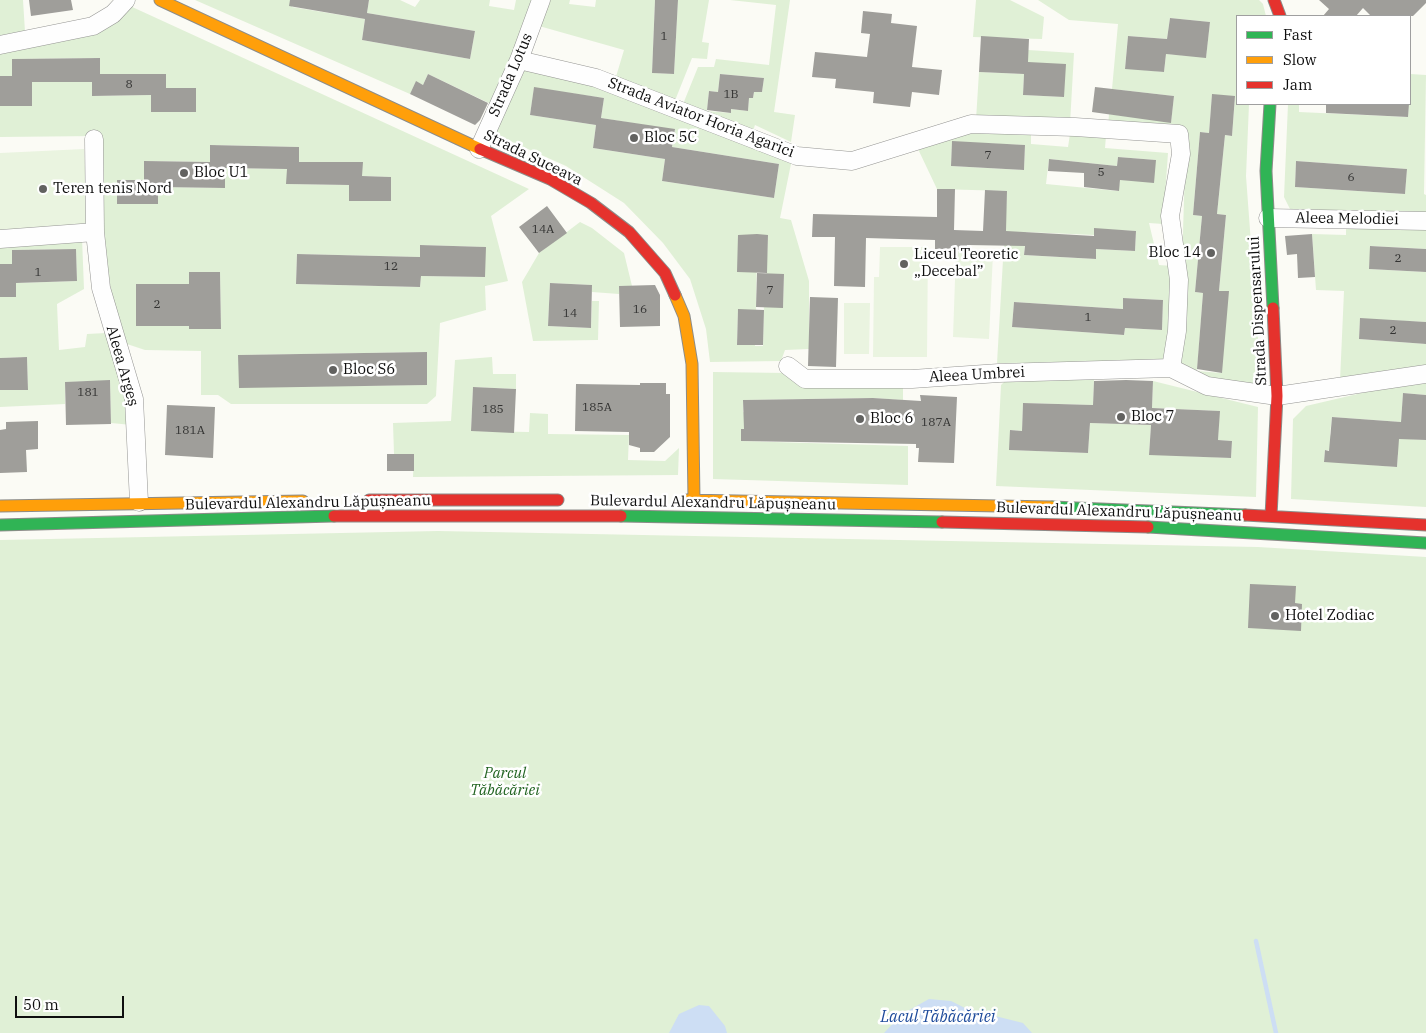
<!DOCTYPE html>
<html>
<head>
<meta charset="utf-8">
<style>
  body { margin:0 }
  #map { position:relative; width:1426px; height:1033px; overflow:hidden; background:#fbfbf5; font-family:"IBM Plex Serif",serif }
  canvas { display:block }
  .legend { position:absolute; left:1236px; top:15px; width:175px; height:90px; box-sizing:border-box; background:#fff; border:1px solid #9f9f9f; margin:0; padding:6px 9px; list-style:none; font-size:15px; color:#0f0f0f }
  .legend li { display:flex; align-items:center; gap:10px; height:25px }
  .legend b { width:25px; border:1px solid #9f9f9f }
  .scale { position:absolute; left:15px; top:996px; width:109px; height:22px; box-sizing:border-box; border:2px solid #0f0f0f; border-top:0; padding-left:6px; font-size:15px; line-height:18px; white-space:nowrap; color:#0f0f0f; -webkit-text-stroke:4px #fff; paint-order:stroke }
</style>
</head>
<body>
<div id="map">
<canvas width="1426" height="1033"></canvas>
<ul class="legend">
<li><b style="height:6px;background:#30b455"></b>Fast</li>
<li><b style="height:6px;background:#ff9f0a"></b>Slow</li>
<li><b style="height:6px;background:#e5322d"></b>Jam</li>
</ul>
<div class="scale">50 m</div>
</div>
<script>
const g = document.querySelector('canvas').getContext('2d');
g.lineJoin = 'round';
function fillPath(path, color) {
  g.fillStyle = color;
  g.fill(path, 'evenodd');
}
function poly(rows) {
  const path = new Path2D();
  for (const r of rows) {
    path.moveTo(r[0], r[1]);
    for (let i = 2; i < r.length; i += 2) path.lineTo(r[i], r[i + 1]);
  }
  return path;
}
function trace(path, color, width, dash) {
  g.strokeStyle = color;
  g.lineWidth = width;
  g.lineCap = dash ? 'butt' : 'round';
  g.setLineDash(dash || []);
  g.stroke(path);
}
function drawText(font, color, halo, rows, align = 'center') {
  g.font = font + ' "IBM Plex Serif",serif';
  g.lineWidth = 5;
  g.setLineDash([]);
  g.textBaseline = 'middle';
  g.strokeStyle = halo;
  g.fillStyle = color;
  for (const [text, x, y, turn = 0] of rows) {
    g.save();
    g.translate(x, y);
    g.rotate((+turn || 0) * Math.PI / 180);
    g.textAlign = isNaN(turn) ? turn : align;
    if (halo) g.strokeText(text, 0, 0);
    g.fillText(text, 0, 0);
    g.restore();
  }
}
fillPath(poly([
  [0,0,23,0,25,32,85,22,117,0,529,189,491,216,508,281,485,286,486,310,440,323,436,396,427,404,231,404,218,395,201,395,201,351,145,350,127,344,117,328,101,228,98,136,0,137,0,106,32,106,32,82,92,82,92,96,151,95,151,112,196,112,196,88,166,88,166,74,100,74,100,58,12,59,12,76,0,76],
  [211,145,299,147,299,162,362,162,362,176,391,177,391,201,349,201,349,185,287,184,287,169,225,168,224,188,158,187,158,204,117,204,117,180,144,180,144,161,210,162],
  [421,245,485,247,485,277,421,276,420,287,296,284,297,254,420,257],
  [189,272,220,272,221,328,189,329],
  [136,284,178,284,178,326,136,326],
  [427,352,427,385,239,387,239,355],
  [195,0,293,0,292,7,365,19,362,40,470,59,475,31,367,13,369,0,400,0,415,7,420,0,490,0,489,6,514,10,516,0,536,0,491,104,428,74,423,85,416,82,410,94],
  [549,0,570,0,569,4,595,7,596,0,655,0,652,73,674,74,678,0,709,0,702,42,709,43,707,59,692,58,674,103,615,80,624,50,539,26],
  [730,0,790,0,774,112,795,115,791,142,755,125,752,134,681,109,698,67,714,67,716,59,769,65,776,5],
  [720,74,764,78,762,92,754,92,753,98,749,98,748,111,731,109,731,113,707,111,709,91,718,92],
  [976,0,1010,0,1044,17,1042,39,973,37],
  [1038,0,1259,0,1263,4,1266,16,1237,16,1237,104,1249,104,1246,176,1262,392,1209,382,1179,367,1186,132,1108,126,1109,114,1171,122,1174,96,1112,89,1118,24,1069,20],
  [1170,18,1210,22,1206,57,1166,54,1164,72,1125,68,1128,36,1167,39],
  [1212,95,1235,97,1232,136,1225,135,1217,214,1226,215,1219,291,1228,291,1221,373,1197,371,1203,293,1195,292,1202,216,1193,215,1200,132,1209,133],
  [1028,50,1074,53,1070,124,976,120,979,72,1024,74,1023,95,1064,97,1028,62],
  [522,65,596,83,792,159,780,218,791,220,809,281,809,349,785,350,781,361,710,362,706,329,690,279,663,243,624,203,566,166,492,133],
  [534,88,604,98,601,118,675,130,672,147,779,164,774,198,662,181,665,159,593,148,596,125,530,115],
  [757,235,768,235,766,279,776,274,784,274,783,307,764,304,763,346,755,346,755,341,745,345,737,345,738,310,746,310,756,315],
  [1410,74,1426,75,1424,194,1426,195,1426,213,1290,209,1284,197,1288,104,1299,104,1299,112,1408,117],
  [1296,161,1407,169,1405,194,1295,187],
  [970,129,1031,130,1031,144,1068,147,1070,134,1106,136,1105,148,1168,153,1163,224,1149,223,1159,265,1172,266,1167,362,997,363,1007,191,937,189,918,149],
  [952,142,1025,145,1024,170,951,166],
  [1118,157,1156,160,1120,180,1118,191,1046,184,1049,159,1117,166],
  [1094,229,1136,231,1135,251,1096,249,1095,259,1024,255,1026,232,1094,235],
  [1124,298,1163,300,1162,330,1125,328,1124,335,1012,327,1014,302,1123,309],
  [580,222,592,228,624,253,632,286,619,286,619,294,592,292,592,285,550,283,548,326,591,328,592,301,599,301,598,340,533,341,522,282,539,253],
  [1346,226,1426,226,1426,249,1371,246,1369,269,1426,272,1426,322,1360,319,1359,339,1426,344,1426,370,1340,381,1344,291,1316,290,1312,234,1346,235],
  [82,238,84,289,57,304,59,350,85,347,87,334,106,333,130,400,132,425,111,423,110,381,65,382,65,404,0,407,0,390,28,389,27,357,0,358,0,297,16,297,16,283,77,281,76,249,12,250,12,264,0,264,0,245],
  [492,357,493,374,516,374,516,389,473,387,471,431,529,432,530,413,548,414,548,434,629,435,628,460,665,461,679,448,678,475,413,477,414,454,394,454,393,423,451,421,455,360],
  [713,372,787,373,903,384,903,400,873,398,743,400,743,412,750,414,750,429,741,429,741,441,908,446,908,485,713,479],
  [1011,375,1094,379,1093,405,1023,403,1022,431,1010,430,1010,450,1088,453,1090,423,1151,425,1149,454,1231,458,1232,441,1218,440,1219,411,1152,408,1153,381,1258,407,1256,497,996,486,1001,385],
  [1426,378,1426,395,1403,393,1401,422,1332,417,1330,434,1336,451,1325,450,1324,461,1397,467,1398,455,1394,454,1395,438,1426,440,1426,507,1291,499,1293,419,1306,406],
  [438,531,1258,547,1426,557,1426,1033,0,1033,0,540]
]), '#e0f0d6');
fillPath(poly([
  [84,149,88,226,0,230,0,153],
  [880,247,928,247,927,357,873,357,874,277,879,277],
  [956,251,993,253,989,339,953,337],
  [844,303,870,303,869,354,844,354]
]), '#eaf4e0');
fillPath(poly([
  [929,999,951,1001,967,1009,1023,1023,1032,1033,884,1033,902,1014],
  [699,1005,709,1006,725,1026,727,1033,669,1033,679,1014]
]), '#cddef4');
trace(poly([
  [1256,941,1276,1033]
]), '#cddef4', 4.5);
fillPath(poly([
  [29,0,71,0,73,10,31,16],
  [290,0,369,0,367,13,475,31,470,59,362,40,365,19,289,6],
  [655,0,678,0,674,74,652,73],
  [1319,0,1426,0,1426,3,1413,16,1371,16,1363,8,1356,16,1323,16,1329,9],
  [863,11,892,14,891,23,917,26,912,67,942,70,939,95,912,92,910,107,873,103,874,92,835,88,836,79,812,77,815,52,867,57,870,34,861,33],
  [1170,18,1210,22,1206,58,1166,54,1164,72,1125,69,1128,36,1167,39],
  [981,36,1029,39,1028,62,1066,64,1064,97,1023,95,1024,74,979,72],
  [100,58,100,74,166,74,166,88,196,88,196,112,151,112,151,95,92,96,92,82,32,82,32,106,0,106,0,76,12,76,12,59],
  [428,74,488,103,480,120,475,125,410,94,416,81,423,85],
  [720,74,764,78,762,92,754,92,753,98,749,98,748,111,731,109,731,113,707,110,709,91,718,92],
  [534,87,604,98,601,118,675,129,672,147,779,164,774,198,662,181,665,159,593,148,596,125,530,115],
  [1095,87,1174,96,1171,123,1092,112],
  [1212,94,1235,96,1232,136,1225,135,1217,214,1226,215,1219,291,1229,291,1222,373,1197,369,1203,293,1195,292,1202,216,1193,215,1200,132,1209,133],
  [1326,104,1409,104,1408,117,1326,113],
  [952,141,1025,145,1024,170,951,166],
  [210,145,299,147,299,162,363,162,362,176,391,177,391,201,349,201,349,185,286,184,287,169,225,168,225,188,158,187,158,204,117,204,117,180,144,180,144,161,210,162],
  [1118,157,1156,160,1154,183,1120,180,1119,191,1084,187,1084,173,1048,171,1049,159,1117,166],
  [1296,161,1407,169,1405,194,1295,187],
  [937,189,955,189,954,230,983,231,985,190,1007,191,1006,231,1094,236,1094,228,1136,231,1135,251,1096,249,1096,259,1024,255,1025,246,967,245,967,250,935,249,935,240,866,238,865,287,834,286,835,237,812,237,813,214,937,217],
  [547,206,567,233,539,253,519,227],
  [757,234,768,235,767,273,737,272,738,235],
  [1312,234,1315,277,1298,278,1297,254,1287,255,1285,236],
  [420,245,486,247,485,277,421,276,420,287,296,284,297,254,420,257],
  [1370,246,1426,249,1426,272,1369,269],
  [76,249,77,281,16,283,16,297,0,297,0,264,12,264,12,250],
  [189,272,220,272,221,329,189,329,189,326,136,326,136,284,189,284],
  [757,273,784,274,783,308,756,307],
  [550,283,592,285,591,328,548,326],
  [655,285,660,295,660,326,620,327,619,286],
  [810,297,838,298,836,367,808,366],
  [1123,298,1163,300,1162,330,1125,328,1124,335,1012,327,1014,302,1123,309],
  [738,309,764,310,763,345,737,345],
  [1360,318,1426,322,1426,344,1359,339],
  [427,352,427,385,239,388,238,355],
  [27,357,28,390,0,390,0,358],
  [110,380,111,424,66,425,65,382],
  [1126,380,1153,381,1152,408,1220,411,1218,440,1232,441,1231,458,1149,455,1151,425,1090,423,1088,453,1009,450,1010,430,1022,431,1023,403,1093,405,1094,381],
  [640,383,666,383,666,394,670,394,670,437,654,452,640,452,640,448,629,445,629,432,575,431,576,384,640,385],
  [473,387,516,389,514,433,471,431],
  [1403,393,1426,395,1426,440,1399,439,1397,467,1324,462,1325,450,1329,451,1332,417,1401,422],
  [920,395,957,397,954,463,918,462,919,448,916,448,916,444,741,441,741,429,744,429,743,400,873,398,921,401],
  [167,405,215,407,213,458,165,455],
  [38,421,38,449,26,450,27,472,0,473,0,430,6,429,6,422],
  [387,454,414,454,414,471,387,471],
  [1250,584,1296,586,1295,603,1302,604,1301,631,1248,628]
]), '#9f9e9a');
const street = poly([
  [0,45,93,26,113,14,126,0],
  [519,60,596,78,797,156,852,161,971,124,1075,127,1179,134,1181,154,1170,216,1179,280,1177,331,1171,368],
  [94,139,95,232,101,288,134,399,139,502],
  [479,149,519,60,541,0],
  [1268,218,1426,221],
  [0,239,95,232],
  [788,366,805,379,912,379,999,373,1171,368,1207,386,1277,396,1426,374]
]);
const fast = poly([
  [1270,104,1266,171,1273,308],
  [1052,507,1245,515],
  [621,516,942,522],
  [0,525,334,516],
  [1148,527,1426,543]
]);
const slow = poly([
  [160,0,480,149],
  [675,295,684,316,692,364,694,500],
  [684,500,1052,507],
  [0,506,303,501]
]);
const jam = poly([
  [1274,0,1280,16],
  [480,149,550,179,591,203,629,232,665,273,675,295],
  [369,500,558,500],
  [1245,515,1426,525],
  [334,516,621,516],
  [1271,516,1277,396,1273,308],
  [942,522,1148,527]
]);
trace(street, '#959593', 19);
trace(fast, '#8c8c89', 13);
trace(slow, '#8c8c89', 13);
trace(jam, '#8c8c89', 13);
trace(street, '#fefefe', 18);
trace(fast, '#30b455', 11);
trace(slow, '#ff9f0a', 11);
trace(jam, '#e5322d', 11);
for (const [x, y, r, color] of [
  [634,138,5,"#626260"],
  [184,173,5,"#626260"],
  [43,189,5,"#626260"],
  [1211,253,5,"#626260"],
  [904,264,5,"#626260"],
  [333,370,5,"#626260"],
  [1121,417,5,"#626260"],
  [860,419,5,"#626260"],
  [1275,616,5,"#626260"]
]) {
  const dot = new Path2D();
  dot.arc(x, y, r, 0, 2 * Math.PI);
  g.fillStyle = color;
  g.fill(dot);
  trace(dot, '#fff', 2);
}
drawText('12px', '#333332', null, [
  ["1",664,37],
  ["8",129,85],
  ["1B",731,95],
  ["7",988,156],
  ["5",1101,173],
  ["6",1351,178],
  ["14A",543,230],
  ["2",1398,259],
  ["12",391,267],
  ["1",38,273],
  ["7",770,291],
  ["2",157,305],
  ["16",640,310],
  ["14",570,314],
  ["1",1088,318],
  ["2",1393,331],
  ["181",88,393],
  ["185A",597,408],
  ["185",493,410],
  ["187A",936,423],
  ["181A",190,431]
]);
drawText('15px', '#0f0f0f', '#fff', [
  ["Strada Lotus",511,75,-67],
  ["Strada Aviator Horia Agarici",701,118,21],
  ["Strada Suceava",533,158,26],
  ["Aleea Melodiei",1347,219,1],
  ["Strada Dispensarului",1258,311,-93],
  ["Aleea Argeș",122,366,74],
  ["Aleea Umbrei",977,375,-3],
  ["Bulevardul Alexandru Lăpușneanu",308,503,-1],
  ["Bulevardul Alexandru Lăpușneanu",713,503,1],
  ["Bulevardul Alexandru Lăpușneanu",1119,512,2]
]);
drawText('15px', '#0f0f0f', '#fff', [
  ["Bloc 5C",644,138],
  ["Bloc U1",194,173],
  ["Teren tenis Nord",53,189],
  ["Bloc 14",1201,253,"right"],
  ["Liceul Teoretic",914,255],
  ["„Decebal”",914,272],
  ["Bloc S6",343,370],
  ["Bloc 7",1131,417],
  ["Bloc 6",870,419],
  ["Hotel Zodiac",1285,616]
], 'left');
drawText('italic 15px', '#226422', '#fff', [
  ["Parcul",505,774],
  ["Tăbăcăriei",505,791]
]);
drawText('italic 16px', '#1e4b9b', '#fff', [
  ["Lacul Tăbăcăriei",938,1017]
]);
</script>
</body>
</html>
